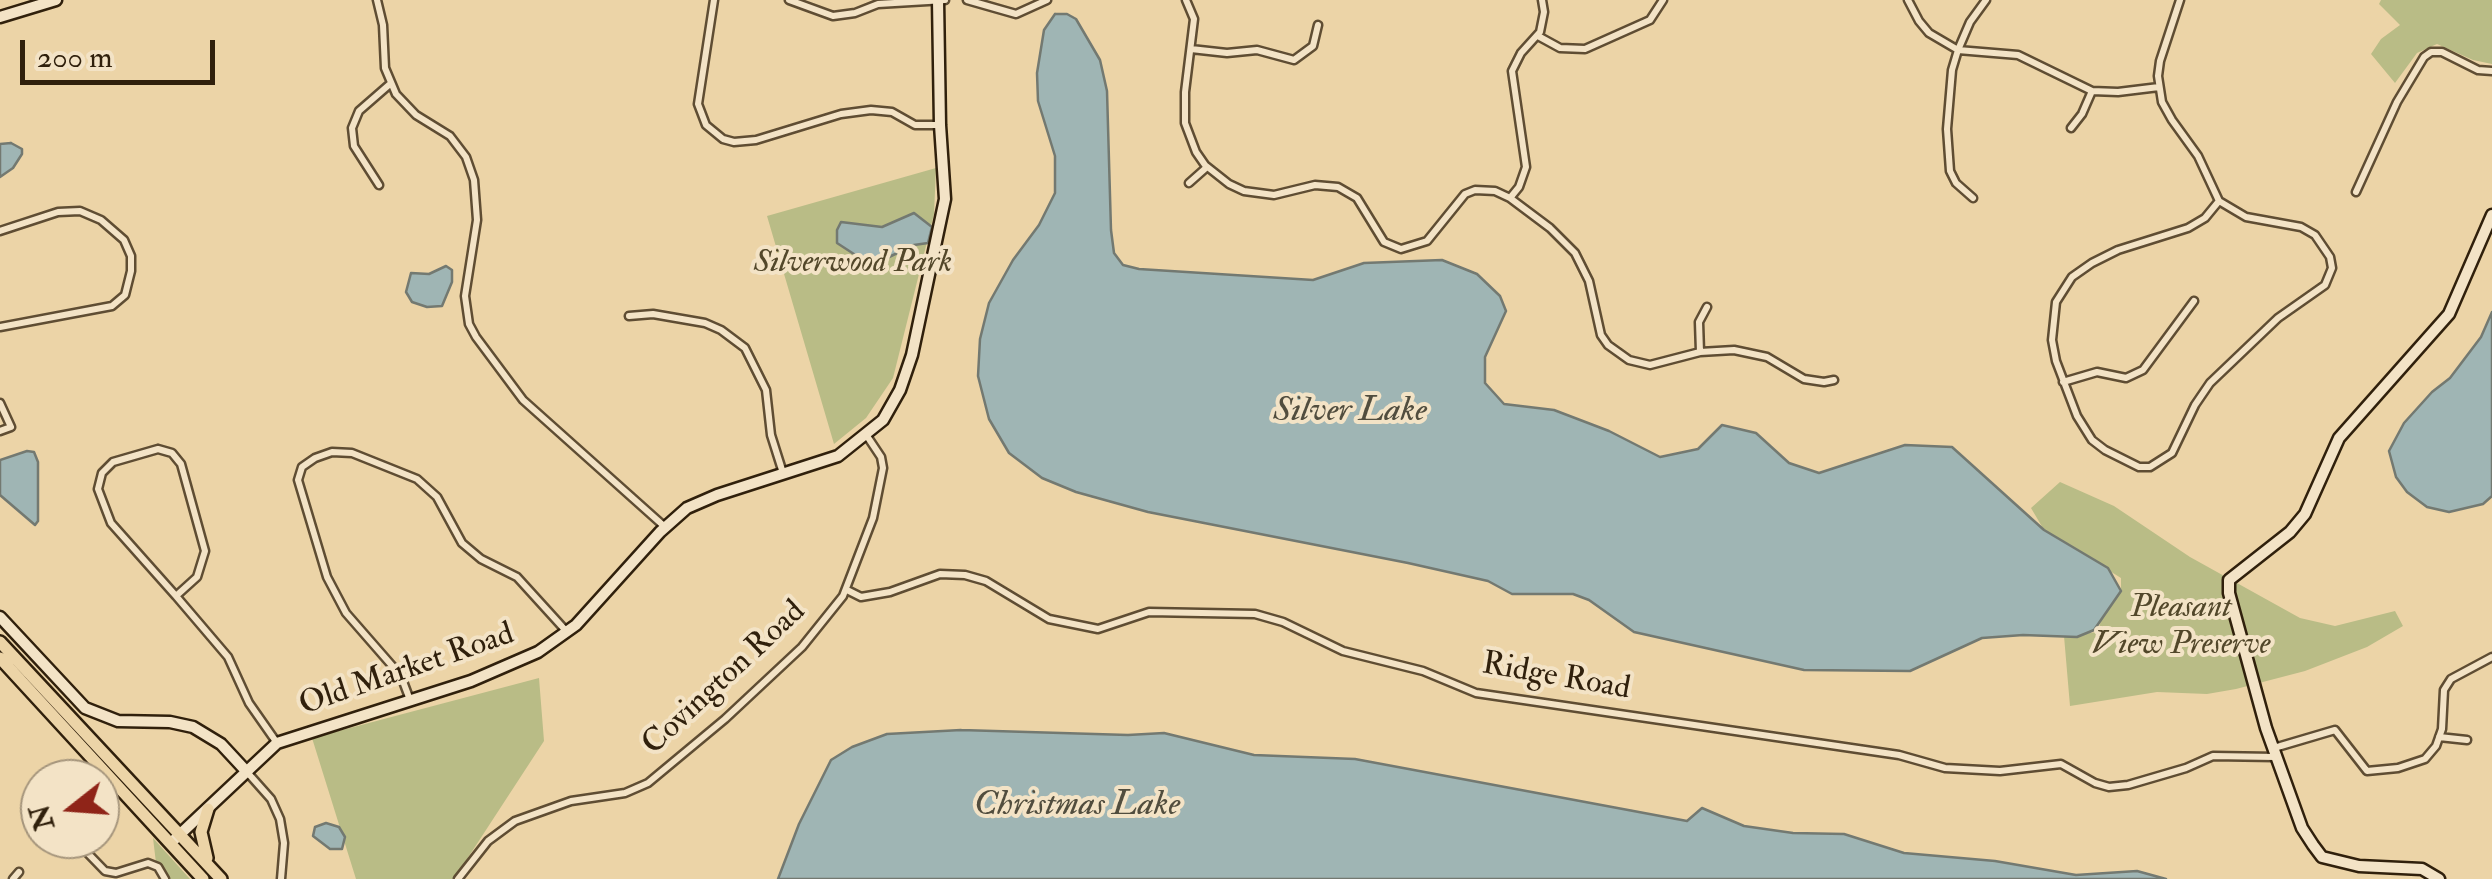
<!DOCTYPE html>
<html>
<head>
<meta charset="utf-8">
<style>
  body { margin:0 }
  #map { position:relative; width:2492px; height:879px; overflow:hidden; background:#ecd4a7; font-family:"IM FELL Double Pica",serif }
  canvas { display:block }
  .north { position:absolute; left:20px; top:759px; width:100px; height:100px; box-sizing:border-box; background:#f3e3c6; border:2px solid #a5957c; border-radius:50%; rotate:253deg; font-size:28px; font-weight:700; line-height:40px; text-align:center; color:#30200c }
  .north::after { content:''; display:block; margin:auto; width:35px; height:45px; background:#8f2418; clip-path:polygon(50% 0,100% 100%,50% 72%,0 100%) }
  .scale { position:absolute; left:20px; top:40px; width:195px; height:45px; box-sizing:border-box; border:5px solid #30200c; border-top:0; padding-left:12px; font-size:30px; line-height:35px; white-space:nowrap; color:#30200c; -webkit-text-stroke:8px #f3e3c6; paint-order:stroke }
</style>
</head>
<body>
<div id="map">
<canvas width="2492" height="879"></canvas>
<div class="north">N</div>
<div class="scale">200 m</div>
</div>
<script>
const g = document.querySelector('canvas').getContext('2d');
g.lineJoin = 'round';
function fillPath(path, color) {
  g.fillStyle = color;
  g.fill(path, 'evenodd');
}
function poly(rows) {
  const path = new Path2D();
  for (const r of rows) {
    path.moveTo(r[0], r[1]);
    for (let i = 2; i < r.length; i += 2) path.lineTo(r[i], r[i + 1]);
  }
  return path;
}
function trace(path, color, width, dash) {
  g.strokeStyle = color;
  g.lineWidth = width;
  g.lineCap = dash ? 'butt' : 'round';
  g.setLineDash(dash || []);
  g.stroke(path);
}
function drawText(font, color, halo, rows, align = 'center') {
  g.font = font + ' "IM FELL Double Pica",serif';
  g.lineWidth = 8;
  g.setLineDash([]);
  g.textBaseline = 'middle';
  g.strokeStyle = halo;
  g.fillStyle = color;
  for (const [text, x, y, turn = 0] of rows) {
    g.save();
    g.translate(x, y);
    g.rotate((+turn || 0) * Math.PI / 180);
    g.textAlign = isNaN(turn) ? turn : align;
    if (halo) g.strokeText(text, 0, 0);
    g.fillText(text, 0, 0);
    g.restore();
  }
}
fillPath(poly([
  [2381,0,2492,0,2492,64,2473,60,2437,44,2417,53,2395,83,2371,54,2381,39,2400,25,2379,4],
  [936,168,934,214,893,378,866,418,834,444,767,216],
  [2060,482,2114,506,2190,557,2300,618,2335,626,2395,611,2403,626,2367,647,2305,671,2236,689,2207,694,2157,692,2070,706,2064,636,2098,632,2101,620,2121,591,2121,578,2044,530,2031,508],
  [539,678,544,741,454,879,356,879,312,738],
  [153,838,190,879,167,879,163,867,156,863]
]), '#b9bc86');
const water = poly([
  [1055,14,1067,14,1076,19,1100,60,1107,91,1111,230,1114,253,1123,265,1139,269,1313,280,1364,263,1442,260,1477,274,1500,296,1506,311,1485,357,1485,383,1504,404,1554,410,1609,431,1660,457,1698,449,1722,425,1756,433,1789,463,1819,473,1905,445,1952,447,2044,530,2108,568,2121,591,2094,630,2077,637,2023,635,1982,638,1910,671,1804,670,1634,632,1589,600,1573,594,1512,594,1488,581,1408,563,1148,512,1076,492,1042,478,1009,453,989,419,978,376,980,339,989,303,1013,260,1039,225,1055,193,1055,156,1038,101,1037,73,1044,30,1055,14],
  [11,143,22,149,22,154,13,168,0,177,0,144,11,143],
  [914,213,932,227,928,243,914,245,887,258,874,259,860,258,837,243,837,230,841,222,882,227,914,213],
  [446,266,452,270,452,282,442,306,427,307,412,302,406,292,411,273,429,274,446,266],
  [2492,312,2492,496,2483,504,2449,512,2427,507,2407,492,2396,477,2389,451,2404,423,2432,392,2450,378,2481,337,2492,312],
  [27,451,34,452,38,462,38,521,35,525,0,495,0,460,27,451],
  [961,730,1128,735,1164,733,1254,755,1355,759,1687,821,1702,808,1744,826,1793,833,1844,834,1904,853,1995,861,2076,875,2137,871,2166,879,778,879,799,824,831,760,852,747,887,734,961,730],
  [326,823,339,827,345,837,342,849,330,849,313,836,315,827,326,823]
]);
fillPath(water, '#9fb5b4');
trace(water, '#737971', 2.5);
const street = poly([
  [377,0,383,25,385,68,396,94,416,115,450,136,466,157,474,180,477,220,465,296,469,324,476,337,523,400,665,527],
  [714,0,698,104,706,125,723,139,734,142,756,140,841,114,871,110,892,112,915,125,940,125],
  [789,0,833,16,855,13,878,4,945,0],
  [967,0,1016,14,1047,0],
  [1186,0,1194,19,1185,92,1185,123,1196,152,1205,165,1229,184,1244,191,1274,195,1315,185,1338,187,1357,198,1384,242,1401,249,1427,241,1465,194,1475,190,1495,191,1510,198,1550,228,1575,253,1589,281,1601,335,1608,345,1629,360,1650,365,1700,352,1734,350,1767,357,1804,379,1824,382,1834,380],
  [1908,0,1919,21,1929,33,1958,50,2018,55,2092,91,2118,92,2159,87],
  [2180,0,2160,61,2158,76,2162,102,2172,120,2198,156,2219,201,2246,217,2301,227,2315,235,2330,257,2332,268,2325,285,2278,318,2210,383,2195,405,2172,453,2150,467,2139,467,2105,450,2092,440,2077,416,2056,361,2052,340,2056,302,2072,277,2092,263,2118,250,2188,228,2205,218,2219,201],
  [1538,36,1560,48,1585,49,1650,20,1663,0],
  [1191,49,1227,53,1257,50,1294,60,1313,46,1318,25],
  [2071,128,2082,114,2092,91],
  [1189,183,1207,167],
  [379,185,354,146,352,128,359,111,390,84],
  [2356,192,2397,102,2424,57,2431,52,2442,52,2478,70,2492,71],
  [1510,198,1519,187,1526,167,1512,71,1521,53,1540,32,1544,12,1542,0],
  [1973,198,1956,183,1950,171,1947,129,1952,70,1958,50,1970,22,1986,0],
  [0,231,58,212,80,211,101,220,124,240,131,256,131,271,125,295,112,306,0,327],
  [629,316,653,314,705,323,721,330,745,348,766,390,771,435,783,473],
  [1700,352,1699,322,1707,307],
  [2063,382,2097,372,2126,378,2143,370,2194,301],
  [0,403,11,427,0,431],
  [158,449,172,453,181,464,205,551,197,577,176,596,111,523,98,489,102,473,113,462,158,449],
  [847,590,861,597,890,592,940,574,965,575,986,581,1049,619,1098,629,1149,612,1255,614,1283,622,1343,651,1423,671,1476,693,1899,755,1945,768,2000,771,2061,764,2095,783,2109,787,2128,785,2186,768,2213,756,2275,757],
  [176,596,228,657,249,703,277,743],
  [410,700,401,676,346,613,327,577,298,480,302,467,315,458,332,452,352,453,417,479,437,497,462,543,481,559,517,577,567,632],
  [2439,737,2467,740],
  [2274,748,2335,730,2367,771,2398,768,2425,759,2436,746,2442,729,2444,690,2451,679,2492,657],
  [247,772,271,799,280,819,284,843,281,879],
  [74,839,105,871,116,873,148,863,158,867,165,879],
  [13,879,19,872],
  [458,879,488,841,515,821,571,801,625,793,648,783,725,719,802,647,843,596,873,518,883,468,881,457,867,436]
]);
const secondary = poly([
  [0,17,56,0],
  [0,617,85,708,118,721,170,722,193,727,221,744,247,772],
  [175,839,277,743,471,681,538,652,576,625,660,532,687,508,717,495,838,456,883,420,900,390,912,355,945,199,940,125,938,0],
  [2439,879,2422,869,2359,866,2322,857,2313,845,2302,828,2266,728,2229,593,2229,580,2290,532,2305,514,2339,438,2449,314,2492,215]
]);
const primary = poly([
  [0,642,221,879],
  [0,658,203,879],
  [207,858,201,832,208,809]
]);
trace(street, '#5f4d33', 11);
trace(secondary, '#30200c', 15);
trace(primary, '#30200c', 16);
trace(street, '#f3e3c6', 6);
trace(secondary, '#f3e3c6', 10);
trace(primary, '#ecd4a7', 11);
drawText('italic 32px', '#52472a', '#f3e3c6', [
  ["Silverwood Park",853,264],
  ["Pleasant",2181,609],
  ["View Preserve",2181,646]
]);
drawText('32px', '#30200c', '#f3e3c6', [
  ["Old Market Road",407,671,-19],
  ["Ridge Road",1556,678,10],
  ["Covington Road",725,679,-43]
]);
drawText('italic 35px', '#514d3e', '#f3e3c6', [
  ["Silver Lake",1350,412],
  ["Christmas Lake",1077,806]
]);
</script>
</body>
</html>
